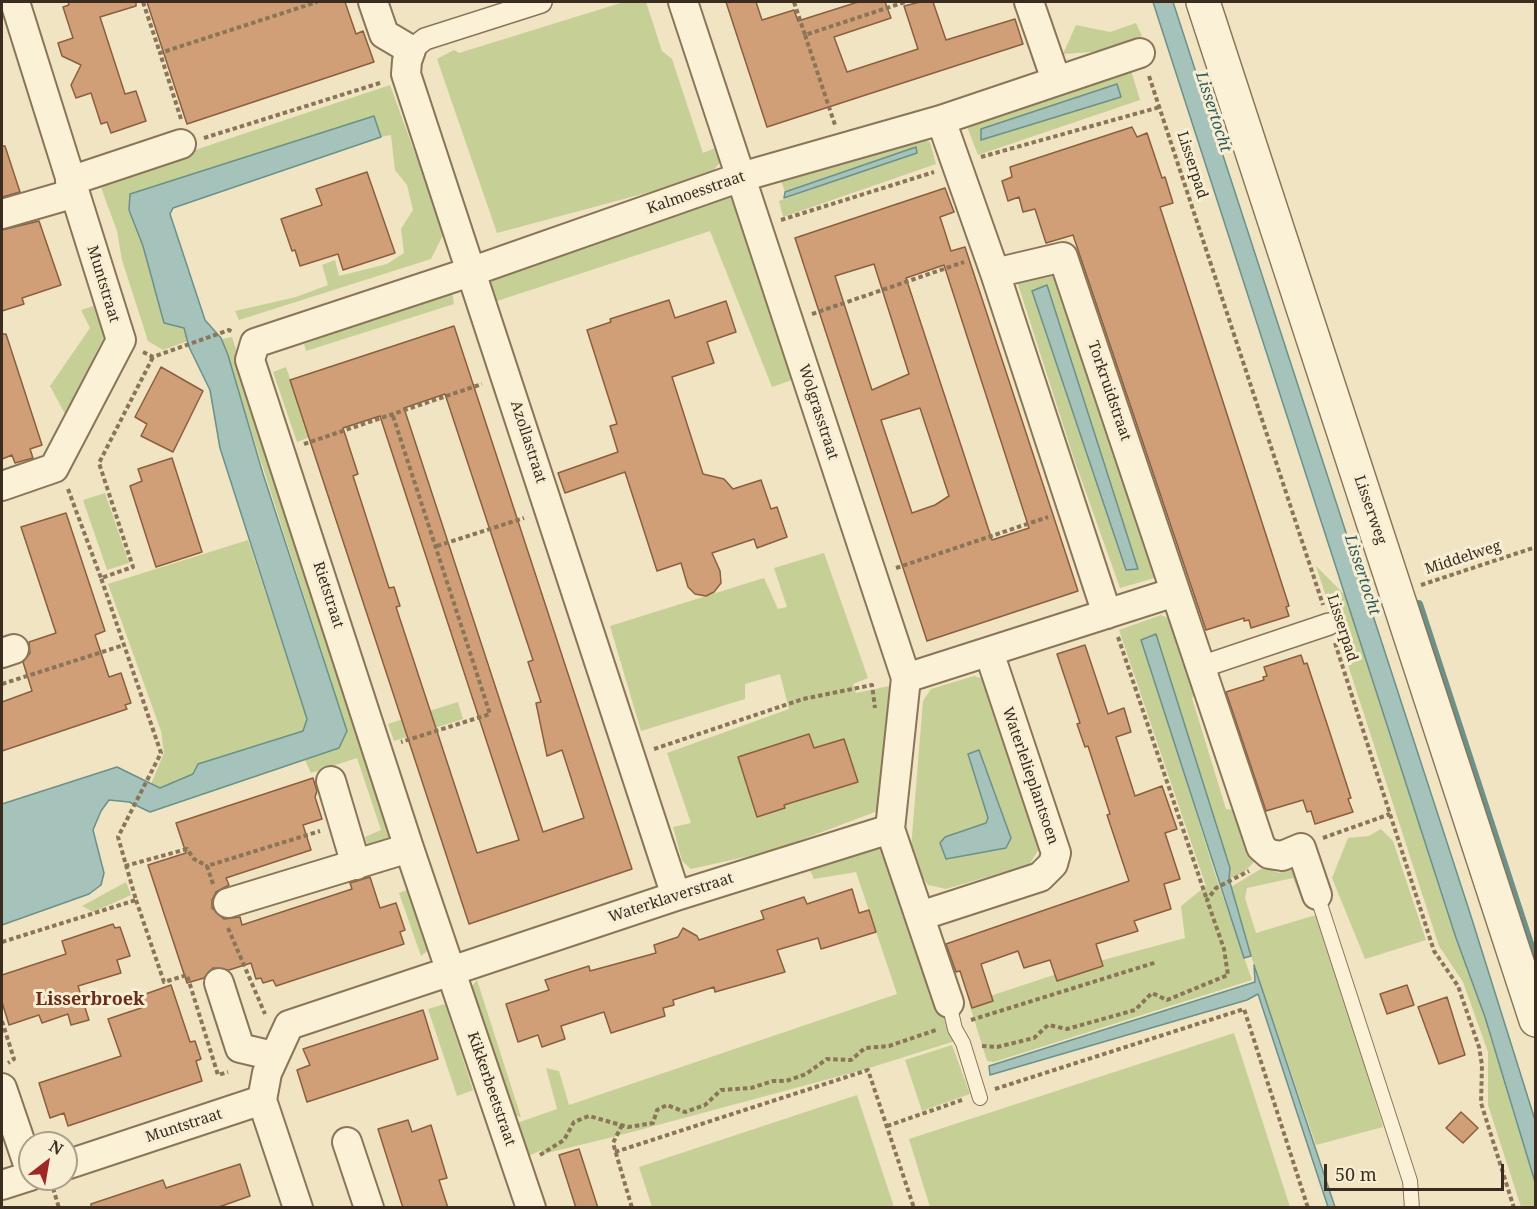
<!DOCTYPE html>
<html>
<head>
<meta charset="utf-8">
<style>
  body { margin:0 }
  #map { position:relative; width:1537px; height:1209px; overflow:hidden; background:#f0e4c3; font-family:"Noto Serif",serif }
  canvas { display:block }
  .frame { position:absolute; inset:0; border:3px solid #3a2c1e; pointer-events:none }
  .north { position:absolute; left:18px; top:1131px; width:60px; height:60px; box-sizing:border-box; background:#f7eed3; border:2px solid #aba08b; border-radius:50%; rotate:31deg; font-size:16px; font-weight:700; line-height:24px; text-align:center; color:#3a2c1e }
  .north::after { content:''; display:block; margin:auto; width:21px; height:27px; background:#9c2926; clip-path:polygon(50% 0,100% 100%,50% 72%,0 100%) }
  .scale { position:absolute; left:1324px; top:1164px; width:180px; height:27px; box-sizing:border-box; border:3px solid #3a2c1e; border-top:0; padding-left:8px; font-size:18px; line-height:21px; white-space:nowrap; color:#3a2c1e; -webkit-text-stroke:4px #f7eed3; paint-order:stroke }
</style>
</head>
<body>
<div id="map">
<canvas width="1537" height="1209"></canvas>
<div class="frame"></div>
<div class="north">N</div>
<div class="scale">50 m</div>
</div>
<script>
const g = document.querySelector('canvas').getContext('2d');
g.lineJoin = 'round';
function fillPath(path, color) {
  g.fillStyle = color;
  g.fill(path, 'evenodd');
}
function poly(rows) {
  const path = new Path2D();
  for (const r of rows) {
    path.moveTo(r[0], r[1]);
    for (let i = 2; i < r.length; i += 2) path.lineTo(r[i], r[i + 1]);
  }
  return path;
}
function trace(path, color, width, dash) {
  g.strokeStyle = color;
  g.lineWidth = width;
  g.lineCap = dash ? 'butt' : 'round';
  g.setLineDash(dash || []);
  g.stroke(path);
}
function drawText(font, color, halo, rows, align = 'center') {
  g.font = font + ' "Noto Serif",serif';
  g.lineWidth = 6;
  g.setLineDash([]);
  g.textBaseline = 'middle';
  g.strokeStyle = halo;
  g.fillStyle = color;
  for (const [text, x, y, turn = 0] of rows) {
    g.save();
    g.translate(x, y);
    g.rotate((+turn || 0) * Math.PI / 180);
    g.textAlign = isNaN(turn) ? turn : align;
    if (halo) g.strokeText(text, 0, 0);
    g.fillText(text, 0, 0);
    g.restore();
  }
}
fillPath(poly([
  [624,2,646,2,662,51,672,59,703,153,720,146,720,162,713,171,705,174,706,177,497,233,437,59,454,50,459,53],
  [1136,23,1142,36,1105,51,1063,54,1076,25,1110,32],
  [1130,67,1140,100,978,155,966,124],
  [390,85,444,233,431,259,239,320,235,311,296,297,328,285,322,265,335,260,339,276,387,264,404,253,401,229,413,210,407,185,395,170,391,135,381,137,374,116,130,194,129,210,143,246,164,323,184,328,188,341,163,350,148,341,122,260,117,231,99,182],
  [917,138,930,142,936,164,783,217,779,201,917,152,915,148,785,192,781,181],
  [731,194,792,380,772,387,710,231,494,302,485,275],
  [1056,267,1065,285,1059,292,1158,577,1120,588,1074,459,1016,278],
  [1047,286,1138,568,1138,569,1126,570,1032,291],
  [452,292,454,304,306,351,304,344],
  [103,303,110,325,65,414,50,386,90,328,81,310],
  [232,337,392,833,385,845,369,851,365,837,381,830,357,758,311,773,305,760,339,748,347,731,222,339],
  [286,367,310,437,297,442,273,372],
  [105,493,129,563,107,570,83,500],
  [248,540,307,719,303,731,198,764,194,774,160,788,151,784,164,753,161,731,108,584],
  [824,553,868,678,853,684,856,693,894,685,880,810,772,851,691,869,682,861,673,827,691,823,667,753,789,709,780,674,745,684,745,699,641,731,610,626,764,578,778,609,787,607,774,568],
  [1316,566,1346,596,1456,938,1485,1017,1535,1182,1535,1207,1521,1207,1488,1105,1488,1052,1463,982,1439,946],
  [1161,615,1178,622,1199,690,1192,698,1226,809,1236,810,1256,860,1243,873,1229,879,1230,868,1156,634,1142,639,1216,877,1252,980,994,1062,987,1061,969,1003,1081,966,1185,938,1181,906,1206,886,1119,630],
  [974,676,984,679,1043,842,1025,872,1017,868,946,889,928,885,919,872,911,848,923,701,931,689],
  [979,750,999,804,1011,838,944,837,986,824,988,818,968,755],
  [458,702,463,719,394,741,388,724],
  [1381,829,1393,841,1426,940,1365,959,1332,878,1348,838,1369,836],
  [883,841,955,1041,866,1069,613,1137,543,1154,542,1150,528,1156,517,1123,557,1109,546,1068,559,1071,569,1105,897,994,856,872,814,879,809,868],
  [1264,867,1279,873,1293,867,1311,903,1303,903,1293,878,1247,888,1245,898,1256,933,1316,915,1340,981,1383,1127,1316,1145,1251,956,1231,887],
  [126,882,131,895,93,912,82,906],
  [410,889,431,948,421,956,399,893],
  [477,980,521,1117,516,1116,472,986],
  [445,1004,473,1090,457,1096,428,1009],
  [1234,1033,1290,1207,930,1207,909,1139],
  [952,1045,970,1094,922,1111,905,1060],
  [857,1095,894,1207,652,1207,639,1167]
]), '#c6cf96');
const water = poly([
  [1153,2,1173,2,1469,910,1535,1120,1535,1182,1485,1017,1456,938,1153,2],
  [1117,84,1121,97,981,140,981,129,1117,84],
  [374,116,381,137,173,208,170,214,205,320,221,338,228,355,263,474,347,731,339,748,150,812,129,802,109,800,101,811,93,830,104,873,101,885,89,894,2,925,2,804,117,767,160,788,193,774,198,764,303,731,307,719,220,448,210,390,189,347,184,328,164,323,143,246,129,210,130,194,374,116],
  [916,147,917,153,784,198,785,192,916,147],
  [1047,285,1138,569,1126,570,1032,291,1047,285],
  [1156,634,1230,868,1229,879,1251,956,1244,958,1141,640,1156,634],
  [979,750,1011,838,1006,848,946,859,940,843,945,837,986,823,988,818,968,754,979,750],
  [1254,965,1335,1207,1328,1207,1258,994,1247,1000,990,1075,989,1066,1255,982,1254,965]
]);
fillPath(water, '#a5c2bb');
trace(water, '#6b9189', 1.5);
trace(poly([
  [1419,604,1536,962]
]), '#6b9189', 8);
const building = poly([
  [68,2,136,2,136,6,100,17,125,94,136,91,146,121,111,133,107,122,101,124,91,93,76,98,71,85,81,65,62,56,58,43,73,38,63,7,69,5,68,2],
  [147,2,345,2,356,34,363,31,374,62,187,124,147,2],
  [726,2,756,2,762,20,794,10,798,21,858,2,885,2,891,18,834,37,847,72,918,49,904,6,920,2,933,2,946,40,1015,19,1023,44,767,127,726,2],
  [1132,127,1137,137,1147,133,1162,178,1165,177,1173,203,1160,207,1289,606,1286,607,1289,616,1251,628,1249,620,1244,621,1244,618,1206,630,1073,235,1046,243,1035,209,1023,212,1019,197,1008,201,1002,181,1012,177,1010,167,1132,127],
  [2,146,5,146,20,192,2,197,2,146],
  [367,172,395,253,343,270,338,254,300,266,295,250,292,251,281,219,322,205,316,189,367,172],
  [945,188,954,212,940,217,951,251,965,247,1078,591,927,641,795,238,945,188],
  [874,264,909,374,872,390,835,276,874,264],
  [944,265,1029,528,992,540,906,278,944,265],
  [920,408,949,496,935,505,912,513,881,420,920,408],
  [39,221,61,285,22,298,24,304,2,311,2,230,39,221],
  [669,300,675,318,726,301,736,332,707,342,714,363,672,377,703,474,724,479,733,489,761,480,771,509,777,507,787,537,757,548,754,539,712,553,720,571,721,583,714,592,706,596,695,594,688,587,681,563,657,571,625,472,565,493,558,473,618,452,610,426,617,424,587,330,611,322,610,319,669,300],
  [454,326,632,869,469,924,290,380,454,326],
  [445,394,533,660,528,662,541,702,536,703,547,756,562,750,584,818,543,832,404,408,445,394],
  [380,416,519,840,477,853,396,607,400,606,394,587,389,588,353,476,358,474,343,428,380,416],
  [2,334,6,334,42,445,30,449,33,458,15,463,12,455,2,459,2,334],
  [161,367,203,391,173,452,141,436,147,424,135,417,161,367],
  [172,458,202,552,156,567,130,486,142,481,138,469,172,458],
  [66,513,105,631,95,635,109,677,121,673,131,703,125,705,127,709,2,751,2,702,32,691,23,662,30,653,29,642,56,633,21,527,66,513],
  [1085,645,1108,714,1124,708,1131,732,1116,737,1135,796,1162,786,1177,829,1165,833,1180,879,1164,884,1171,909,1134,921,1138,931,1096,944,1103,966,1057,981,1050,960,1024,968,1018,951,981,964,993,1001,972,1008,960,971,956,972,946,944,1129,881,1107,815,1110,814,1088,746,1085,747,1077,724,1080,723,1057,654,1085,645],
  [1301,655,1304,664,1307,663,1328,727,1351,798,1348,799,1353,812,1315,824,1311,811,1307,812,1303,800,1266,811,1226,692,1264,680,1263,677,1267,676,1264,667,1301,655],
  [809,734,814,748,844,739,858,782,784,805,785,808,757,817,738,757,809,734],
  [313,778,317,791,315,797,322,819,303,825,311,850,226,878,229,885,216,892,212,900,212,908,224,919,240,917,242,925,352,889,350,883,370,877,380,908,396,903,405,930,400,932,404,944,276,986,273,980,263,983,261,978,256,979,251,963,229,970,213,968,204,978,187,983,148,865,186,853,176,823,313,778],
  [852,889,859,913,869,910,876,932,821,949,818,938,777,950,785,972,715,992,714,987,673,1000,674,1005,663,1008,665,1016,611,1033,604,1012,561,1026,565,1039,542,1047,538,1035,518,1042,506,1004,549,990,545,980,589,966,590,971,656,953,654,945,678,937,683,928,697,936,699,940,764,919,761,911,804,897,807,904,852,889],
  [113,924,115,928,120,927,130,956,117,960,121,973,78,986,89,1020,71,1025,68,1014,42,1023,39,1015,9,1025,2,1002,2,975,66,954,62,941,113,924],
  [171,985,190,1042,195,1041,201,1059,196,1061,202,1081,68,1126,64,1113,50,1118,39,1083,121,1056,108,1019,141,1008,137,997,171,985],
  [1407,985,1414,1005,1387,1014,1380,994,1407,985],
  [1447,997,1465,1055,1439,1064,1418,1007,1447,997],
  [423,1010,438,1059,307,1102,297,1070,310,1065,303,1049,423,1010],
  [1461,1112,1478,1128,1463,1143,1446,1128,1461,1112],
  [408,1120,412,1132,431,1125,447,1178,439,1180,448,1208,403,1208,378,1129,408,1120],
  [579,1149,598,1208,576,1208,559,1155,579,1149],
  [240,1164,250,1196,216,1208,91,1208,91,1204,163,1180,166,1188,240,1164]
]);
fillPath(building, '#d09f77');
trace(building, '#8b5f3e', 1.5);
const service = poly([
  [1317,895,1410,1181,1412,1208],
  [949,1003,955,1029,963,1043,980,1098]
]);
const pedestrian = poly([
  [411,50,425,39,541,2],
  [1201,667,1329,624]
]);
const minor = poly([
  [373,2,384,34,411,50,407,61,406,74,676,896],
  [683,2,906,678,890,829,949,1003],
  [1029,2,1056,80],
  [941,120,995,273,1107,614],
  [70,181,181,144],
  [2,214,75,193],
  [995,273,1063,257,1261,847,1269,854,1282,856,1301,848,1317,895],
  [2,486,54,468,121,340,15,2],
  [2,653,14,649],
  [906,678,1175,592],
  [331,781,356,865],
  [228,903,409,848],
  [920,916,1040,877,1053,864,1056,853,989,652],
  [219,983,240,1048,261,1053,273,1060],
  [2,1088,30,1170],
  [262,1100,298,1208],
  [347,1142,369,1208],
  [66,1165,262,1100,267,1073,289,1025,676,896,890,829],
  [2,1185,30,1176],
  [531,1208,409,848,250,360,255,343,473,271,741,177,941,120,1140,53]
]);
const tertiary = poly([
  [1203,2,1536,1020]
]);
trace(service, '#8b7559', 16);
trace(pedestrian, '#8b7559', 24);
trace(minor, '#8b7559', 32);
trace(tertiary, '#8b7559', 36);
trace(poly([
  [143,2,160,53],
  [794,2,805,35,905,2],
  [805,35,835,125],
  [1149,76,1323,605],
  [181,119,160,53,317,2],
  [204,138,383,82],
  [981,157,1160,107],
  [781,220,934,172],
  [812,314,964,262],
  [143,352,153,357,229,330,233,332],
  [393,416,490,714,401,742],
  [304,444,482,384],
  [68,489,101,578],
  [437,546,524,518],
  [896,568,1048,517],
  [1421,585,1536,547],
  [1118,637,1207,900],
  [1335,643,1434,951,1458,986,1479,1047,1482,1065,1481,1103,1514,1208],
  [2,684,124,645],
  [654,749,803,699,872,685,875,708],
  [1323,838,1390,814],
  [125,866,187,849,194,859,207,866],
  [213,884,207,866,320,831],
  [136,900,164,982,187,975,218,1075,228,1072],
  [228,928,265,1014],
  [2,942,136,900,118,837,161,753,101,578,133,567,99,463,153,357],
  [971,1020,1157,962],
  [2,1021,14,1059,8,1063],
  [982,1046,997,1047,1034,1038,1048,1025,1067,1029,1135,1010,1152,993,1167,1000,1228,975,1224,949,1207,900,1216,888,1249,871],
  [995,1089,1244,1009,1308,1208],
  [622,1125,613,1143,632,1208],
  [887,1126,962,1100],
  [615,1152,868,1070,914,1208],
  [540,1155,564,1140,574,1122,589,1116,628,1127,653,1123,657,1110,667,1105,685,1112,705,1105,721,1090,751,1088,773,1081,786,1081,806,1074,827,1059,851,1060,865,1048,889,1046,936,1030],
  [53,1188,59,1208]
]), '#8b7559', 4, [4.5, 3]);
trace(service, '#faf1d7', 14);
trace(pedestrian, '#faf1d7', 21);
trace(minor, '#faf1d7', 28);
trace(tertiary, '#faf1d7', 33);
drawText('15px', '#3a2c1e', '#f7eed3', [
  ["Lisserpad",1192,165,72],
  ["Kalmoesstraat",696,193,-19],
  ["Muntstraat",103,284,73],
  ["Torkruidstraat",1109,391,71],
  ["Wolgrasstraat",818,412,72],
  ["Azollastraat",528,442,72],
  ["Lisserweg",1370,510,71],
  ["Middelweg",1463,558,-18],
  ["Rietstraat",328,595,72],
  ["Lisserpad",1342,628,72],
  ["Waterlelieplantsoen",1030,776,71],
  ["Waterklaverstraat",671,898,-18],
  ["Kikkerbeetstraat",491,1089,71],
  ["Muntstraat",184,1126,-18]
]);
drawText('italic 16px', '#2c5a59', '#f7eed3', [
  ["Lissertocht",1213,112,72],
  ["Lissertocht",1362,575,72]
]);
drawText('bold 18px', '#692e1b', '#f7eed3', [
  ["Lisserbroek",90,1000]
]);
</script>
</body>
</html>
